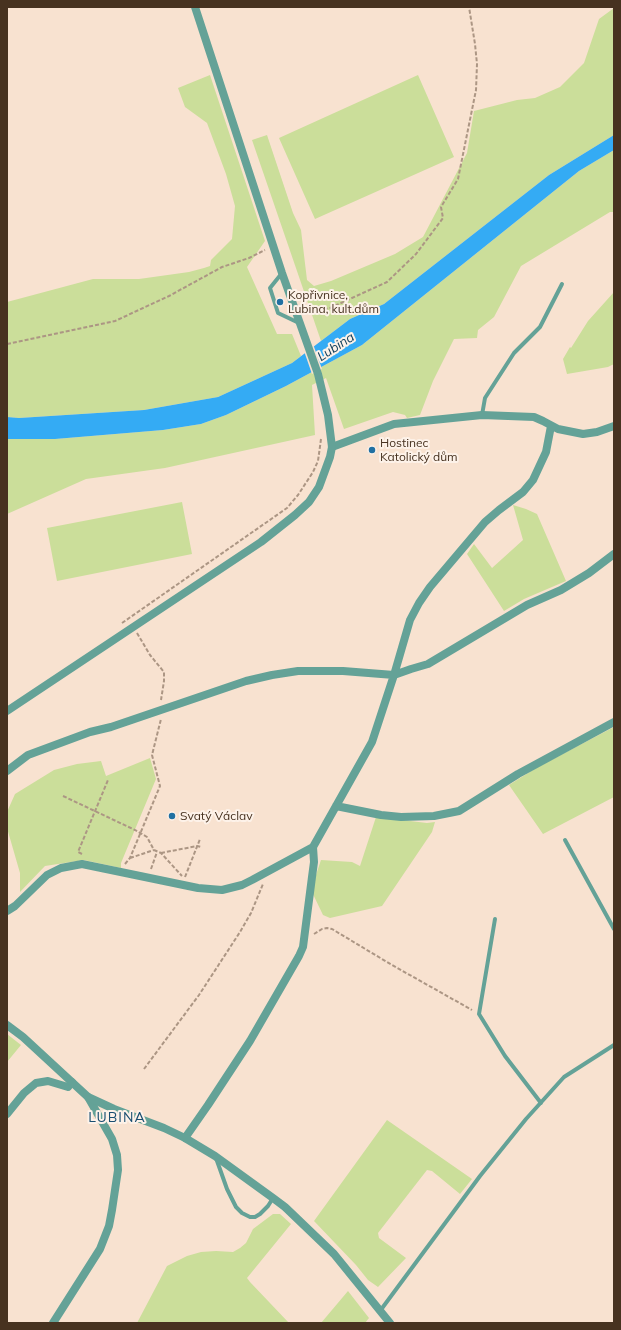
<!DOCTYPE html>
<html>
<head>
<meta charset="utf-8">
<style>
  body { margin:0 }
  #map { position:relative; width:621px; height:1330px; overflow:hidden; background:#f8e2d0; font-family:Mulish,sans-serif }
  canvas { display:block }
  .frame { position:absolute; inset:0; border:8px solid #473220; pointer-events:none }
</style>
</head>
<body>
<div id="map">
<canvas width="621" height="1330"></canvas>
<div class="frame"></div>
</div>
<script>
const g = document.querySelector('canvas').getContext('2d');
g.lineJoin = 'round';
function fillPath(path, color) {
  g.fillStyle = color;
  g.fill(path, 'evenodd');
}
function poly(rows) {
  const path = new Path2D();
  for (const r of rows) {
    path.moveTo(r[0], r[1]);
    for (let i = 2; i < r.length; i += 2) path.lineTo(r[i], r[i + 1]);
  }
  return path;
}
function trace(path, color, width, dash) {
  g.strokeStyle = color;
  g.lineWidth = width;
  g.lineCap = dash ? 'butt' : 'round';
  g.setLineDash(dash || []);
  g.stroke(path);
}
function drawText(font, color, halo, rows, align = 'center') {
  g.font = font + ' Mulish,sans-serif';
  g.lineWidth = 4;
  g.setLineDash([]);
  g.textBaseline = 'middle';
  g.strokeStyle = halo;
  g.fillStyle = color;
  for (const [text, x, y, turn = 0] of rows) {
    g.save();
    g.translate(x, y);
    g.rotate((+turn || 0) * Math.PI / 180);
    g.textAlign = isNaN(turn) ? turn : align;
    if (halo) g.strokeText(text, 0, 0);
    g.fillText(text, 0, 0);
    g.restore();
  }
}
fillPath(poly([
  [614,8,614,135,549,175,384,304,350,319,321,341,252,140,267,135,293,213,301,230,307,280,314,286,331,281,395,254,423,237,467,153,474,111,517,100,535,98,560,87,584,63,599,19],
  [210,75,265,241,247,267,277,334,292,334,301,356,292,363,218,397,144,410,19,418,7,417,7,302,93,279,139,279,189,272,204,268,210,266,211,260,232,239,235,206,226,174,207,123,185,107,178,88],
  [418,75,454,157,315,219,279,138],
  [614,150,614,212,610,212,521,266,494,317,478,330,477,338,454,339,433,381,420,415,407,418,405,415,393,412,344,429,326,378,312,385,315,435,165,468,86,479,7,514,7,439,55,439,163,430,201,424,226,415,286,386,362,345,579,171],
  [614,292,614,364,608,367,567,374,563,359,570,347,571,348,588,321],
  [182,502,192,554,57,581,47,528],
  [513,505,526,509,537,514,566,581,524,599,504,611,467,554,474,544,492,568,523,540],
  [614,727,614,797,543,834,509,785,536,768],
  [150,758,156,779,121,863,121,868,84,860,45,866,20,892,20,873,7,828,7,812,15,794,54,770,77,764,101,761,106,776],
  [376,817,427,823,435,822,432,832,382,906,330,918,323,915,311,890,321,860,352,862,360,866],
  [7,1034,21,1045,7,1062],
  [387,1120,472,1179,460,1194,432,1171,427,1170,378,1233,379,1238,406,1258,378,1287,368,1280,356,1265,314,1221],
  [273,1214,280,1214,291,1224,247,1278,250,1282,289,1323,137,1323,167,1266,187,1256,201,1252,216,1251,233,1252,240,1248,246,1243,253,1229],
  [348,1291,369,1318,365,1323,321,1323]
]), '#cbde9a');
fillPath(poly([
  [614,135,614,150,579,171,362,345,286,386,226,415,201,424,163,430,55,439,7,439,7,417,19,418,144,410,218,397,292,363,350,319,384,304,549,175]
]), '#34abf4');
fillPath(poly([
  [313,344,322,369,312,374,304,351]
]), '#f8e2d0');
trace(poly([
  [306,313,330,308,387,282,416,254,443,218,441,207,458,179,459,174,476,90,477,64,475,44,469,7],
  [7,344,115,321,169,296,222,267,249,258,265,250],
  [122,623,287,508,298,495,313,472,318,461,321,439],
  [137,633,150,655,164,672,164,681,161,700],
  [63,796,135,830,147,837,154,850,161,853,182,876],
  [161,853,197,846,201,847],
  [82,854,78,852,108,780],
  [130,858,154,850],
  [125,864,130,858,160,786,152,755,161,719],
  [151,869,157,852],
  [185,877,200,839],
  [314,934,322,929,327,928,332,929,392,965,472,1010],
  [144,1069,199,995,240,932,251,913,263,884]
]), '#ac9684', 2, [4, 2]);
trace(poly([
  [282,273,270,288,278,313,299,323],
  [482,415,485,398,514,353,540,327,562,284],
  [565,840,614,929],
  [495,919,479,1014,505,1056,541,1103],
  [216,1158,227,1189,236,1207,242,1213,250,1217,255,1217,260,1214,268,1206,273,1198],
  [380,1311,480,1176,526,1119,564,1077,614,1045]
]), '#64a297', 4);
trace(poly([
  [332,447,394,424,482,415,534,417,543,421,558,429,583,434,597,432,614,426],
  [7,771,28,755,90,732,111,727,246,681,272,675,298,671,343,671,394,675,411,669,428,664,527,605,561,590,589,573,614,554],
  [336,806,381,815,401,817,434,816,459,811,518,774,614,722],
  [7,911,15,906,47,875,61,868,82,864,198,888,222,890,242,885,252,880,313,847],
  [7,1114,24,1093,36,1083,48,1081,68,1087,72,1082],
  [185,1138,208,1105,250,1041,299,956,303,947,312,877,314,862,313,847,372,742,394,675,410,620,419,603,430,587,485,522,499,510,523,492,533,480,546,452,551,426],
  [53,1323,100,1249,109,1226,112,1210,118,1170,117,1155,112,1139,88,1097]
]), '#64a297', 8);
trace(poly([
  [7,711,261,542,295,515,309,502,319,487,330,457,332,447,328,415,318,374,282,273,195,7],
  [7,1025,23,1037,88,1097,114,1109,164,1128,185,1138,215,1156,273,1198,285,1207,334,1254,390,1323]
]), '#64a297', 8);
for (const [x, y, r, color] of [
  [280,302,4,"#2070a2"],
  [372,450,4,"#2070a2"],
  [172,816,4,"#2070a2"]
]) {
  const dot = new Path2D();
  dot.arc(x, y, r, 0, 2 * Math.PI);
  g.fillStyle = color;
  g.fill(dot);
  trace(dot, '#fdf2e9', 1.5);
}
drawText('12px', '#473220', '#fdf2e9', [
  ["Kopřivnice,",288,295],
  ["Lubina, kult.dům",288,309],
  ["Hostinec",380,443],
  ["Katolický dům",380,457],
  ["Svatý Václav",180,816]
], 'left');
drawText('italic 13px', '#0e3d5b', '#fdf2e9', [
  ["Lubina",336,347,-33]
]);
g.letterSpacing = '1px';
drawText('14px', '#194e71', '#fdf2e9', [
  ["LUBINA",117,1118]
]);
g.letterSpacing = '0px';
</script>
</body>
</html>
